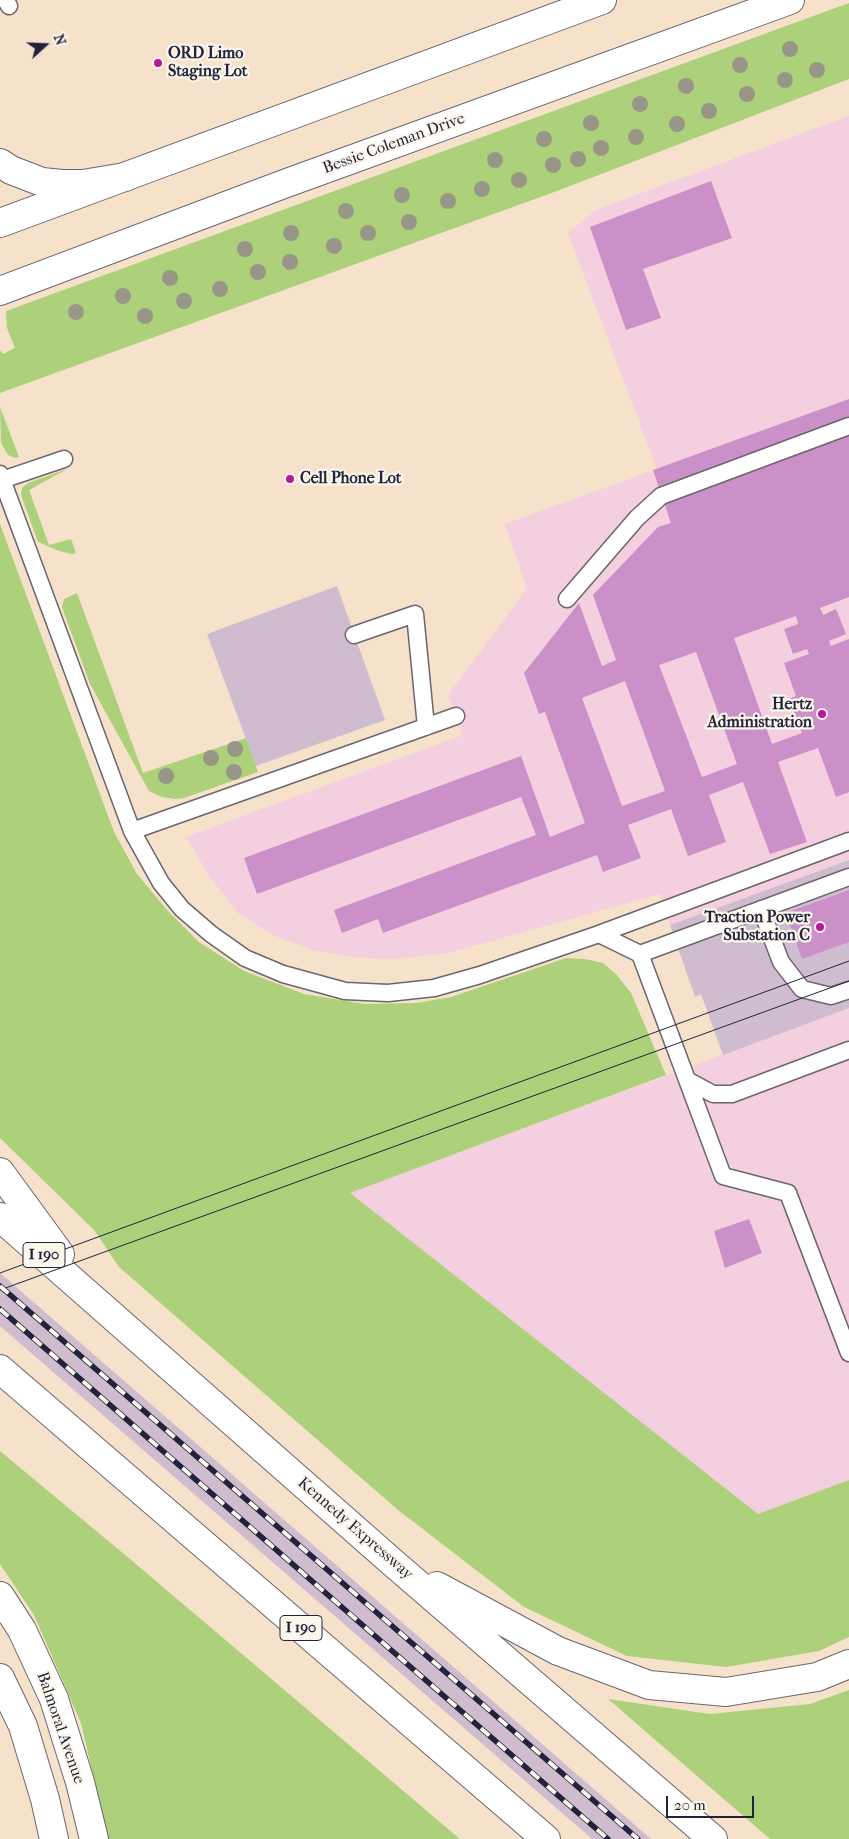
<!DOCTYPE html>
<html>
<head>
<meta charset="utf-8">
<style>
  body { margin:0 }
  #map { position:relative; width:849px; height:1839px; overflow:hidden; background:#f6e2ca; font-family:"IM FELL French Canon",serif }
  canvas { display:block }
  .north { position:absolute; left:20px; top:20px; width:50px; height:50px; -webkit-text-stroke:4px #fbf7ec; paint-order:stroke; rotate:70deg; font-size:14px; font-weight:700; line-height:20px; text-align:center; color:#22223b }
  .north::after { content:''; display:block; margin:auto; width:18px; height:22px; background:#22223b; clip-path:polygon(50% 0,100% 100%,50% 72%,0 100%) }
  .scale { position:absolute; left:666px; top:1796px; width:88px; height:22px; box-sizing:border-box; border:2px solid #22223b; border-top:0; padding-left:6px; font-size:15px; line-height:18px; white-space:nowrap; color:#22223b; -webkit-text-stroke:4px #fbf7ec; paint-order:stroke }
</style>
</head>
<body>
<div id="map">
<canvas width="849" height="1839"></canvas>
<div class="north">N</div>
<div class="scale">20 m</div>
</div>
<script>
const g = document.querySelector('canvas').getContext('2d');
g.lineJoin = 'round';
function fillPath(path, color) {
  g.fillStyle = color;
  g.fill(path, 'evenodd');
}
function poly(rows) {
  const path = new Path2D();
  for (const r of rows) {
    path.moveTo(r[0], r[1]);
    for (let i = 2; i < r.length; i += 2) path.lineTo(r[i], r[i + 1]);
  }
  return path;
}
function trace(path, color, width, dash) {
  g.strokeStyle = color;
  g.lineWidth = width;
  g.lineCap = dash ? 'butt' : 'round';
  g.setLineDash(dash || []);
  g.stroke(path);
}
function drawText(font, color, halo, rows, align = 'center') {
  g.font = font + ' "IM FELL French Canon",serif';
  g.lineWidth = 4.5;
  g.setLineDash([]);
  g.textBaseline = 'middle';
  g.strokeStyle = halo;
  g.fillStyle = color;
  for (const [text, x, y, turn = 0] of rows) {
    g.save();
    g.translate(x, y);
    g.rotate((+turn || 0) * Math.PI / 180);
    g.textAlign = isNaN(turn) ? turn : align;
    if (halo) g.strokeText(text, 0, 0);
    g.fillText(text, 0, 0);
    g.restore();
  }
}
fillPath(poly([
  [849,116,849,860,670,925,660,894,448,953,394,959,351,957,314,950,275,936,238,913,210,877,186,837,463,735,448,695,527,589,505,524,657,469,568,233,596,210],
  [849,1008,849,1480,758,1515,349,1193]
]), '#f3cfe0');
fillPath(poly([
  [337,586,385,720,256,766,207,634],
  [849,860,849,1008,723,1055,701,994,695,997,670,925],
  [0,1273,518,1723,651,1839,592,1839,0,1326]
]), '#cfbdcf');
fillPath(poly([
  [849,3,849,79,557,191,0,393,0,350,3,354,15,348,7,328,6,311],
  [0,407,19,457,15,458,8,455,1,443],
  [67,469,29,490,49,545,71,539,76,553,72,554,59,551,38,542,21,495,22,488,28,483],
  [0,524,114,832,137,874,167,910,199,942,244,971,304,994,365,1004,416,1003,451,997,566,958,585,959,603,963,616,974,631,993,666,1075,350,1193,758,1514,849,1480,849,1637,819,1651,726,1667,627,1656,524,1607,398,1510,119,1267,94,1230,0,1138],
  [77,593,143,773,246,738,258,772,184,798,175,799,162,797,149,791,90,684,62,607,64,599],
  [0,1451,130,1559,460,1839,108,1839,81,1723,34,1615,0,1564],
  [849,1690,849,1839,770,1839,608,1699,710,1714,810,1704]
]), '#acd17a');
fillPath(poly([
  [711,181,732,238,643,269,661,318,626,330,590,227],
  [849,399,849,597,820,608,823,615,836,609,846,634,829,641,831,646,849,639,849,792,836,797,818,748,778,762,807,842,770,854,743,782,709,795,726,842,688,856,671,809,628,825,641,858,603,872,597,855,383,933,378,919,342,933,334,910,536,835,521,797,257,894,244,858,521,756,550,837,585,823,545,712,539,714,524,673,579,603,602,666,616,660,593,595,658,527,671,523,653,470],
  [796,616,798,624,784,629,793,654,807,649,809,654,784,663,796,696,789,699,802,733,772,744,734,638],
  [696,652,737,764,702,777,659,665],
  [625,681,665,791,622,806,582,698],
  [849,890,849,942,802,959,786,913],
  [749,1219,762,1253,725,1268,714,1231]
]), '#cb90c8');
const service = poly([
  [6,0,9,6],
  [0,474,132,831,161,883,182,909,211,934,245,958,283,974,345,991,388,993,434,988,480,975,599,934,640,954,723,1176,788,1193,849,1353],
  [2,480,64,459],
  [567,599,637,518,661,496,849,426],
  [354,635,415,614,426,727],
  [132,831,456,716],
  [761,909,781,962,802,989,831,996,849,990],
  [599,934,849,841],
  [640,954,849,877],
  [689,1081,713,1094,732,1094,849,1050]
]);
const tertiary = poly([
  [0,223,602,0],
  [0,291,284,184,790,0],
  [0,1596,22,1630,54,1699,80,1782,94,1839],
  [0,1678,23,1726,45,1799,54,1839]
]);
const motorway = poly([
  [0,163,11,170,42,182,62,184,83,184,125,177],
  [0,1172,60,1254],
  [0,1217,392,1562,713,1839],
  [0,1369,546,1839],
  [437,1586,558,1651,649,1685,726,1692,817,1677,849,1664]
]);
trace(service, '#6c656d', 19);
trace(tertiary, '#6c656d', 30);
trace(motorway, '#6c656d', 30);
trace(service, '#fff', 16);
trace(tertiary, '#fff', 28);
trace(motorway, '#fff', 28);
trace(poly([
  [0,1273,849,961],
  [0,1290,849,981]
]), '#22223b', 1);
const rail = poly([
  [0,1286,638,1839],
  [0,1309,608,1839]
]);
trace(rail, '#22223b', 5.5);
trace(rail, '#fbf7ec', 4, [11]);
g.fillStyle = '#989686';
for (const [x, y] of [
  [790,49],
  [740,65],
  [817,70],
  [785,80],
  [686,86],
  [747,94],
  [640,104],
  [709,111],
  [591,123],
  [677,124],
  [636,137],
  [544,139],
  [601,148],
  [578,159],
  [495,160],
  [553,165],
  [519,180],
  [482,189],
  [402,195],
  [448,201],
  [346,211],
  [409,222],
  [291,233],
  [368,233],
  [334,246],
  [245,249],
  [290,262],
  [258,272],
  [170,278],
  [220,289],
  [123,296],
  [184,301],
  [76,312],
  [145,316],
  [235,749],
  [211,758],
  [234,772],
  [166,776]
]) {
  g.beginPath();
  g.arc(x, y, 8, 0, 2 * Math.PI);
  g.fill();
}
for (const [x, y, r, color] of [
  [158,63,5,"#b5179e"],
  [290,479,5,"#b5179e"],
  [822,714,5,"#b5179e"],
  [820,927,5,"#b5179e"]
]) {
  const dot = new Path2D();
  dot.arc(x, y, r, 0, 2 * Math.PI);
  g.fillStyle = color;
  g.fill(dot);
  trace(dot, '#fbf7ec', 2);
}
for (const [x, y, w] of [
  [44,1255,42],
  [301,1628,42]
]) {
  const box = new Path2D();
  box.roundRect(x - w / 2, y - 12.5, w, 25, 4);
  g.fillStyle = '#fbf7ec';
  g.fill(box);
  trace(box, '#22223b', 1);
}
drawText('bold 15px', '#22223b', null, [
  ["I 190",44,1255],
  ["I 190",301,1628]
]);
drawText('bold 16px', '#22223b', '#fbf7ec', [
  ["ORD Limo",168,54],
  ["Staging Lot",168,72],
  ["Cell Phone Lot",300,479],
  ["Hertz",812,705,"right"],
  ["Administration",812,723,"right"],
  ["Traction Power",810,918,"right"],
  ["Substation C",810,936,"right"]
], 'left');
drawText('16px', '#22223b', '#fbf7ec', [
  ["Bessie Coleman Drive",394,144,-20],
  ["Kennedy Expressway",355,1529,41],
  ["Balmoral Avenue",60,1728,71]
]);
</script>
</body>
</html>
